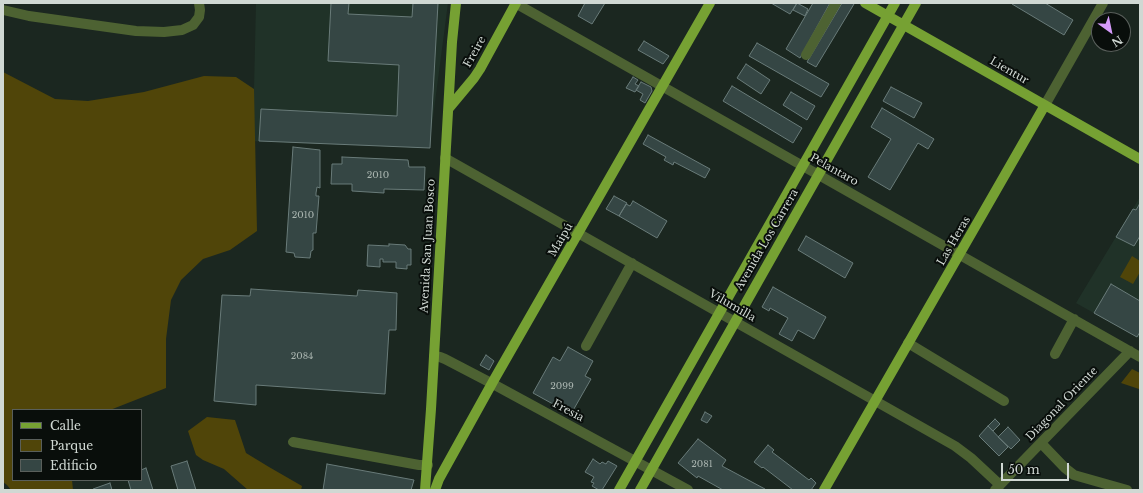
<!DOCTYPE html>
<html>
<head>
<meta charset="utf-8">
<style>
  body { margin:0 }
  #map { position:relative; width:1143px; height:493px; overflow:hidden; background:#1b2720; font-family:"Libre Baskerville",serif }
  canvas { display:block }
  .frame { position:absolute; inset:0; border:4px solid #d0d8d3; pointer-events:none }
  .legend { position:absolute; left:12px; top:409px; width:130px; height:72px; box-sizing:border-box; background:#090e0b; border:1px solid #595f5b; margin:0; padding:5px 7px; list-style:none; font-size:12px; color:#d0d8d3 }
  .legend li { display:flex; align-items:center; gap:8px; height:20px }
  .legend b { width:20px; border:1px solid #595f5b }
  .north { position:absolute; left:1091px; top:12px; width:40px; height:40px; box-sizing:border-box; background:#090e0b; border:1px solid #595f5b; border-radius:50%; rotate:147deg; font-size:11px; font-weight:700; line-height:16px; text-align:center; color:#d0d8d3 }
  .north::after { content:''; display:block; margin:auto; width:14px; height:18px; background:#d59bfa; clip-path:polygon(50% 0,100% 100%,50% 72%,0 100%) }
  .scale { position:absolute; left:1001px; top:463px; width:68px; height:18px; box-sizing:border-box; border:2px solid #d0d8d3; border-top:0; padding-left:5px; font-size:12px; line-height:14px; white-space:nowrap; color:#d0d8d3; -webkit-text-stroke:3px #090e0b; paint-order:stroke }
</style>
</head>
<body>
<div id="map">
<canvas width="1143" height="493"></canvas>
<div class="frame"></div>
<ul class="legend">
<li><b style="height:5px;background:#76a133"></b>Calle</li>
<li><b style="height:11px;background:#504509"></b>Parque</li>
<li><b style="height:11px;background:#354644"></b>Edificio</li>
</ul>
<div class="north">N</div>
<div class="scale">50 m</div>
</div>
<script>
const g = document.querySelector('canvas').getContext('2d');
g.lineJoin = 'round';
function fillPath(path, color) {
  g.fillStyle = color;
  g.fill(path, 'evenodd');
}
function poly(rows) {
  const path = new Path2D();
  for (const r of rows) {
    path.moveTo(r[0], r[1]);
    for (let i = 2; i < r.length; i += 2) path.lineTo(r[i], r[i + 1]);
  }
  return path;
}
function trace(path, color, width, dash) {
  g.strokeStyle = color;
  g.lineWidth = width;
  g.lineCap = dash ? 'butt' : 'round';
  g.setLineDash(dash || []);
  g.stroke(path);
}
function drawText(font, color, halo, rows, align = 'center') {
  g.font = font + ' "Libre Baskerville",serif';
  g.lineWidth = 4;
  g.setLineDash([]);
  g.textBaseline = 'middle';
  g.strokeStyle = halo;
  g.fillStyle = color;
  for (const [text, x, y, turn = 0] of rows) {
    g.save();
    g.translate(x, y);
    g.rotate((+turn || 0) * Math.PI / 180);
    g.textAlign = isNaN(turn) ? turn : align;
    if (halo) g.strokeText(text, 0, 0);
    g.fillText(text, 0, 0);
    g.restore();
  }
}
fillPath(poly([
  [256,3,448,3,429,148,249,141,254,89],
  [1140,197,1140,339,1076,303]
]), '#203228');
fillPath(poly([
  [3,72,55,99,88,101,144,92,204,76,236,77,254,89,257,231,230,250,203,259,181,280,171,300,166,339,166,388,110,410,13,410,13,480,72,480,73,490,11,490,7,485,3,482],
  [1132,256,1140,261,1140,272,1133,284,1120,277],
  [1132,369,1140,373,1139,389,1121,383],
  [207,417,235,420,246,453,269,467,302,486,301,490,248,490,224,469,203,460,196,455,188,431]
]), '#504509');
const building = poly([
  [331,3,349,3,348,14,412,17,413,3,438,3,430,148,259,141,261,109,397,116,399,65,328,61,331,3],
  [585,3,605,3,592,24,578,16,585,3],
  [771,3,797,3,790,14,771,3],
  [797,3,808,9,805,16,793,10,797,3],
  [813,3,830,3,800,58,786,49,813,3],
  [842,3,852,3,854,4,816,67,807,62,842,3],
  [1013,3,1045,3,1073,20,1064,35,1012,4,1013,3],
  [644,41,669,56,663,64,638,50,644,41],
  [757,43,829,84,821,97,749,56,757,43],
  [746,64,770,80,761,94,737,78,746,64],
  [633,77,638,80,635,84,639,86,635,92,626,88,633,77],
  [641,82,651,87,652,91,645,103,640,100,643,94,636,90,641,82],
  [732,86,802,128,793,143,723,101,732,86],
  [891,87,922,103,914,118,883,101,891,87],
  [791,92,815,106,807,120,783,105,791,92],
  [882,108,934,139,928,149,918,143,890,190,868,177,891,139,871,127,882,108],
  [648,135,710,169,705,178,674,162,673,165,664,160,666,157,643,144,648,135],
  [293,147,320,150,320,188,317,187,316,193,316,196,319,196,316,233,313,233,313,250,311,251,310,258,295,257,294,253,286,252,293,147],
  [342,157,408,160,409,167,425,167,424,190,384,189,384,193,352,191,352,184,331,184,332,164,342,164,342,157],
  [614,196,627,203,619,216,606,209,614,196],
  [633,201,667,221,657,238,619,216,626,204,630,206,633,201],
  [1139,205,1140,206,1140,236,1134,246,1116,237,1133,209,1136,210,1139,205],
  [806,236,853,263,845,278,798,250,806,236],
  [389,244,405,245,408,249,411,249,411,265,407,265,407,269,396,268,396,262,383,262,383,259,380,259,380,267,367,266,368,245,389,246,389,244],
  [1111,284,1140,301,1140,332,1137,337,1094,313,1111,284],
  [773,287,826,317,814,339,798,330,792,341,779,334,788,318,770,308,769,311,762,307,773,287],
  [251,289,357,296,358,290,397,293,396,330,389,330,385,394,256,385,256,405,214,401,222,295,250,296,251,289],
  [568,347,593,361,585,376,591,379,571,414,533,393,553,357,560,361,568,347],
  [486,355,494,361,489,370,480,365,486,355],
  [705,412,712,416,707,423,701,420,705,412],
  [995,419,1000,424,993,431,988,426,995,419],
  [988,426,1008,447,999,456,979,436,988,426],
  [1008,427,1020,440,1011,449,998,437,1008,427],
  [698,439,726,460,722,466,765,489,764,490,723,490,698,476,697,478,678,463,698,439],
  [768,445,774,450,772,452,809,480,811,478,816,483,811,490,793,490,763,467,762,468,754,462,768,445],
  [593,459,600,464,602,462,606,464,608,461,617,466,602,490,599,490,592,486,594,483,591,482,594,477,585,472,593,459],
  [187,461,196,490,178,490,171,466,187,461],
  [327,464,414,480,411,490,323,490,327,464],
  [146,468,153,490,131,490,128,480,141,480,141,470,146,468],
  [110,483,112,490,93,490,93,489,110,483]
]);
fillPath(building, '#354644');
trace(building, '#697b79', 1);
trace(poly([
  [515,3,1140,357],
  [3,10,29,16,136,31,164,32,182,30,193,25,199,17,200,10,199,3],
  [806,55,836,3],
  [1045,105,1103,3],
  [445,158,955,446,971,458,1000,485],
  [908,343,1004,401],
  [586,346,632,263],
  [1055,354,1074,319],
  [434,356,440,357,445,359,493,384,688,490],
  [293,442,419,465,428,465],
  [1041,443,1065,468,1074,475,1127,490],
  [995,490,1130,351]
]), '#4d6232', 10);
trace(poly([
  [865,3,1140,159],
  [449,108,474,78,480,69,516,3],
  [425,490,431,409,452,42,456,3],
  [435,490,439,479,495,378,710,3],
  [619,490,895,3],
  [640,490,799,209,916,3],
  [824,490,1045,105]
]), '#76a133', 10);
drawText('9px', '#a9b4af', null, [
  ["2010",378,175],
  ["2010",303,215],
  ["2084",302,356],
  ["2099",562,386],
  ["2081",702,464]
]);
drawText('11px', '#d0d8d3', '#090e0b', [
  ["Freire",475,52,-61],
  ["Lientur",1009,71,30],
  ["Pelantaro",834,170,29],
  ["Maipú",561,240,-60],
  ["Avenida Los Carrera",767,240,-60],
  ["Las Heras",954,241,-60],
  ["Avenida San Juan Bosco",428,246,-87],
  ["Vilumilla",732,306,30],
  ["Diagonal Oriente",1062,404,-46],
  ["Fresia",568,411,28]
]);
</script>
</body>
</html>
